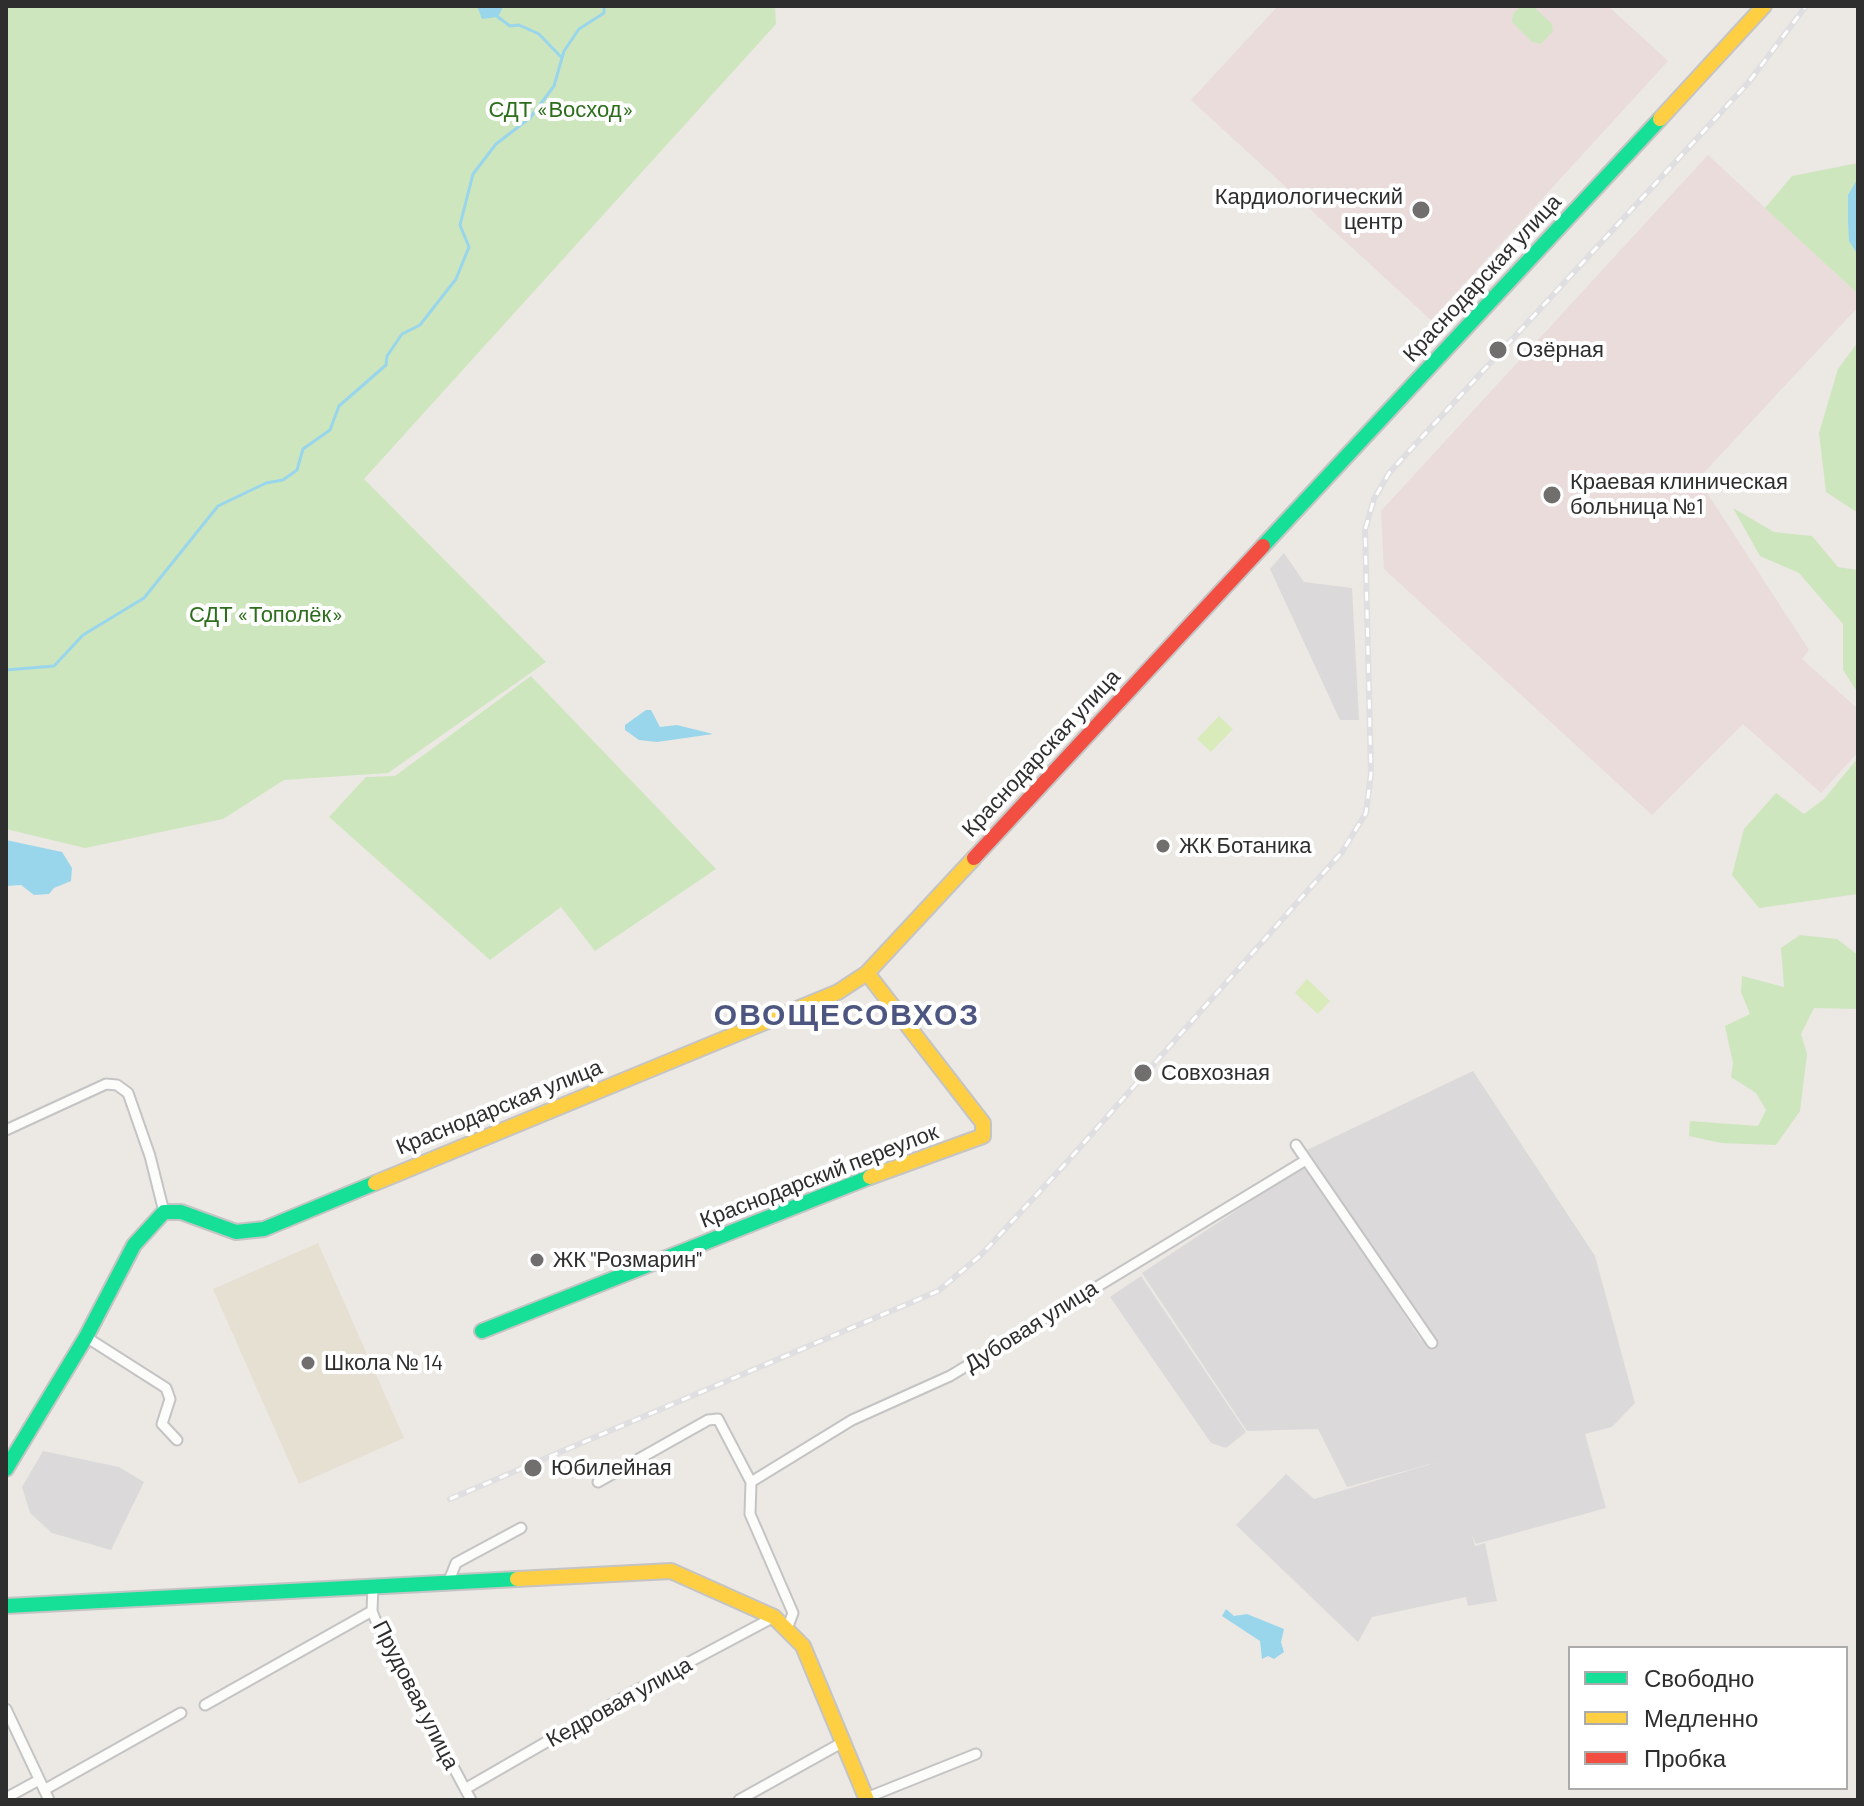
<!DOCTYPE html>
<html>
<head>
<meta charset="utf-8">
<style>
  body { margin:0 }
  #map { position:relative; width:1864px; height:1806px; overflow:hidden; background:#ece8e4; font-family:Barlow,sans-serif }
  canvas { display:block }
  .frame { position:absolute; inset:0; border:8px solid #2e2e2e; pointer-events:none }
  .legend { position:absolute; left:1568px; top:1646px; width:280px; height:144px; box-sizing:border-box; background:#fff; border:2px solid #ababab; margin:0; padding:10px 14px; list-style:none; font-size:24px; color:#2e2e2e }
  .legend li { display:flex; align-items:center; gap:16px; height:40px }
  .legend b { width:40px; border:2px solid #ababab }
</style>
</head>
<body>
<div id="map">
<canvas width="1864" height="1806"></canvas>
<div class="frame"></div>
<ul class="legend">
<li><b style="height:10px;background:#16e098"></b>Свободно</li>
<li><b style="height:10px;background:#ffcf43"></b>Медленно</li>
<li><b style="height:10px;background:#f24e42"></b>Пробка</li>
</ul>
</div>
<script>
const g = document.querySelector('canvas').getContext('2d');
g.lineJoin = 'round';
function fillPath(path, color) {
  g.fillStyle = color;
  g.fill(path, 'evenodd');
}
function poly(rows) {
  const path = new Path2D();
  for (const r of rows) {
    path.moveTo(r[0], r[1]);
    for (let i = 2; i < r.length; i += 2) path.lineTo(r[i], r[i + 1]);
  }
  return path;
}
function trace(path, color, width, dash) {
  g.strokeStyle = color;
  g.lineWidth = width;
  g.lineCap = dash ? 'butt' : 'round';
  g.setLineDash(dash || []);
  g.stroke(path);
}
function drawText(font, color, halo, rows, align = 'center') {
  g.font = font + ' Barlow,sans-serif';
  g.lineWidth = 8;
  g.setLineDash([]);
  g.textBaseline = 'middle';
  g.strokeStyle = halo;
  g.fillStyle = color;
  for (const [text, x, y, turn = 0] of rows) {
    g.save();
    g.translate(x, y);
    g.rotate((+turn || 0) * Math.PI / 180);
    g.textAlign = isNaN(turn) ? turn : align;
    if (halo) g.strokeText(text, 0, 0);
    g.fillText(text, 0, 0);
    g.restore();
  }
}
fillPath(poly([
  [1284,553,1304,582,1352,588,1359,720,1340,720,1270,569],
  [1473,1071,1595,1256,1635,1403,1612,1427,1585,1434,1606,1508,1476,1544,1472,1535,1475,1546,1485,1543,1497,1601,1468,1606,1466,1597,1372,1617,1358,1642,1236,1525,1286,1474,1314,1499,1441,1461,1347,1487,1318,1429,1247,1431,1142,1273,1305,1165,1421,1340,1430,1333,1307,1150],
  [1141,1276,1246,1432,1226,1448,1211,1443,1110,1297],
  [43,1451,119,1467,144,1482,111,1550,52,1533,30,1513,22,1487]
]), '#dcd9db');
fillPath(poly([
  [318,1243,404,1438,299,1484,213,1289]
]), '#e6e0d3');
fillPath(poly([
  [1278,6,1608,6,1668,61,1431,320,1191,100],
  [1708,155,1858,294,1858,307,1698,479,1809,650,1802,659,1858,709,1858,752,1821,793,1743,724,1652,815,1384,569,1381,511]
]), '#e9dcdb');
fillPath(poly([
  [6,6,775,6,776,24,364,479,546,662,388,773,284,780,223,819,85,848,6,829],
  [1521,6,1533,6,1552,24,1553,31,1541,44,1532,42,1512,22,1513,14],
  [1858,163,1858,294,1765,208,1792,176],
  [1858,342,1858,513,1826,492,1819,433,1838,369],
  [1733,508,1774,532,1812,536,1838,567,1858,570,1858,693,1843,670,1843,624,1799,573,1760,556],
  [531,676,716,869,595,951,561,907,490,960,329,817,366,777,395,776],
  [1858,758,1858,894,1759,908,1732,875,1744,829,1776,793,1804,814,1824,799],
  [1800,935,1837,939,1858,955,1858,1009,1814,1008,1801,1034,1807,1054,1800,1111,1776,1145,1721,1143,1689,1136,1690,1121,1758,1126,1766,1110,1756,1093,1731,1077,1733,1063,1725,1026,1750,1014,1741,992,1742,976,1784,987,1781,948]
]), '#cee6be');
fillPath(poly([
  [1219,716,1233,729,1211,752,1197,739],
  [1307,979,1330,1001,1318,1014,1295,993]
]), '#d9eabb');
fillPath(poly([
  [477,6,503,6,503,7,498,17,482,19],
  [1858,178,1857,200,1858,255,1849,241,1848,221,1848,195],
  [646,710,651,710,660,727,677,725,713,734,657,742,639,740,625,730,625,725],
  [6,840,62,852,72,868,71,881,54,888,49,894,34,895,21,885,6,886],
  [1226,1609,1234,1616,1247,1614,1284,1629,1281,1642,1284,1652,1274,1659,1268,1656,1262,1659,1260,1641,1222,1616]
]), '#99d6ec');
trace(poly([
  [498,17,510,26,519,25,539,34,562,58],
  [6,670,54,666,83,635,144,598,218,506,266,483,283,480,297,470,303,449,330,430,339,406,386,365,387,356,402,334,420,325,456,279,469,247,460,225,473,174,496,144,530,118,554,86,564,51,579,29,604,13,604,6]
]), '#99d6ec', 3);
const street = poly([
  [6,1130,106,1084,117,1085,128,1093,150,1156,164,1212],
  [1296,1145,1432,1343],
  [86,1337,166,1388,170,1399,162,1424,177,1440],
  [598,1482,708,1420,718,1419,751,1482,750,1514,793,1613,787,1629],
  [751,1482,852,1420,950,1376,1306,1160],
  [448,1583,456,1563,521,1528],
  [373,1586,372,1611,377,1624,471,1800],
  [205,1705,372,1611],
  [6,1709,49,1800],
  [465,1789,633,1692,774,1617],
  [44,1790,181,1713],
  [6,1798,39,1780],
  [866,1798,976,1754],
  [739,1800,845,1741]
]);
const fast = poly([
  [1263,546,1660,119],
  [482,1331,870,1177],
  [6,1469,86,1337,134,1245,164,1212,181,1212,236,1232,264,1229,375,1183],
  [6,1606,517,1579]
]);
const slow = poly([
  [1660,119,1764,6],
  [867,973,983,1123,983,1136,870,1177],
  [375,1183,838,992,867,973,974,858],
  [517,1579,671,1571,774,1617,803,1646,867,1800]
]);
const jam = poly([
  [974,858,1263,546]
]);
trace(street, '#c5c4c5', 13);
trace(fast, '#c5c4c5', 18);
trace(slow, '#c5c4c5', 18);
trace(jam, '#c5c4c5', 18);
trace(street, '#fcfcfb', 9);
trace(fast, '#16e098', 14);
trace(slow, '#ffcf43', 14);
trace(jam, '#f24e42', 14);
const rail = poly([
  [450,1499,938,1291,981,1255,1066,1163,1342,852,1366,813,1371,773,1365,530,1374,499,1389,473,1748,83,1806,6]
]);
trace(rail, '#dfdfe1', 6);
trace(rail, '#fff', 3, [9]);
for (const [x, y, r, color] of [
  [1421,210,10,"#706f6e"],
  [1498,350,10,"#706f6e"],
  [1552,495,10,"#706f6e"],
  [1163,846,8,"#706f6e"],
  [1143,1073,10,"#706f6e"],
  [537,1260,8,"#706f6e"],
  [308,1363,8,"#706f6e"],
  [533,1468,10,"#706f6e"]
]) {
  const dot = new Path2D();
  dot.arc(x, y, r, 0, 2 * Math.PI);
  g.fillStyle = color;
  g.fill(dot);
  trace(dot, '#fff', 3);
}
drawText('22px', '#2c6e1b', '#fff', [
  ["СДТ «Восход»",561,110],
  ["СДТ «Тополёк»",266,615]
]);
drawText('22px', '#2e2e2e', '#fff', [
  ["Кардиологический",1403,197,"right"],
  ["центр",1403,222,"right"],
  ["Озёрная",1516,350],
  ["Краевая клиническая",1570,482],
  ["больница №1",1570,507],
  ["ЖК Ботаника",1179,846],
  ["Совхозная",1161,1073],
  ["ЖК \"Розмарин\"",553,1260],
  ["Школа № 14",324,1363],
  ["Юбилейная",551,1468]
], 'left');
drawText('22px', '#2e2e2e', '#fff', [
  ["Краснодарская улица",1482,278,-47],
  ["Краснодарская улица",1041,753,-47],
  ["Краснодарская улица",499,1107,-22],
  ["Краснодарский переулок",819,1176,-21],
  ["Дубовая улица",1031,1326,-32],
  ["Прудовая улица",416,1695,63],
  ["Кедровая улица",619,1702,-29]
]);
g.letterSpacing = '2px';
drawText('bold 30px', '#4d5680', '#fff', [
  ["ОВОЩЕСОВХОЗ",847,1015]
]);
g.letterSpacing = '0px';
</script>
</body>
</html>
